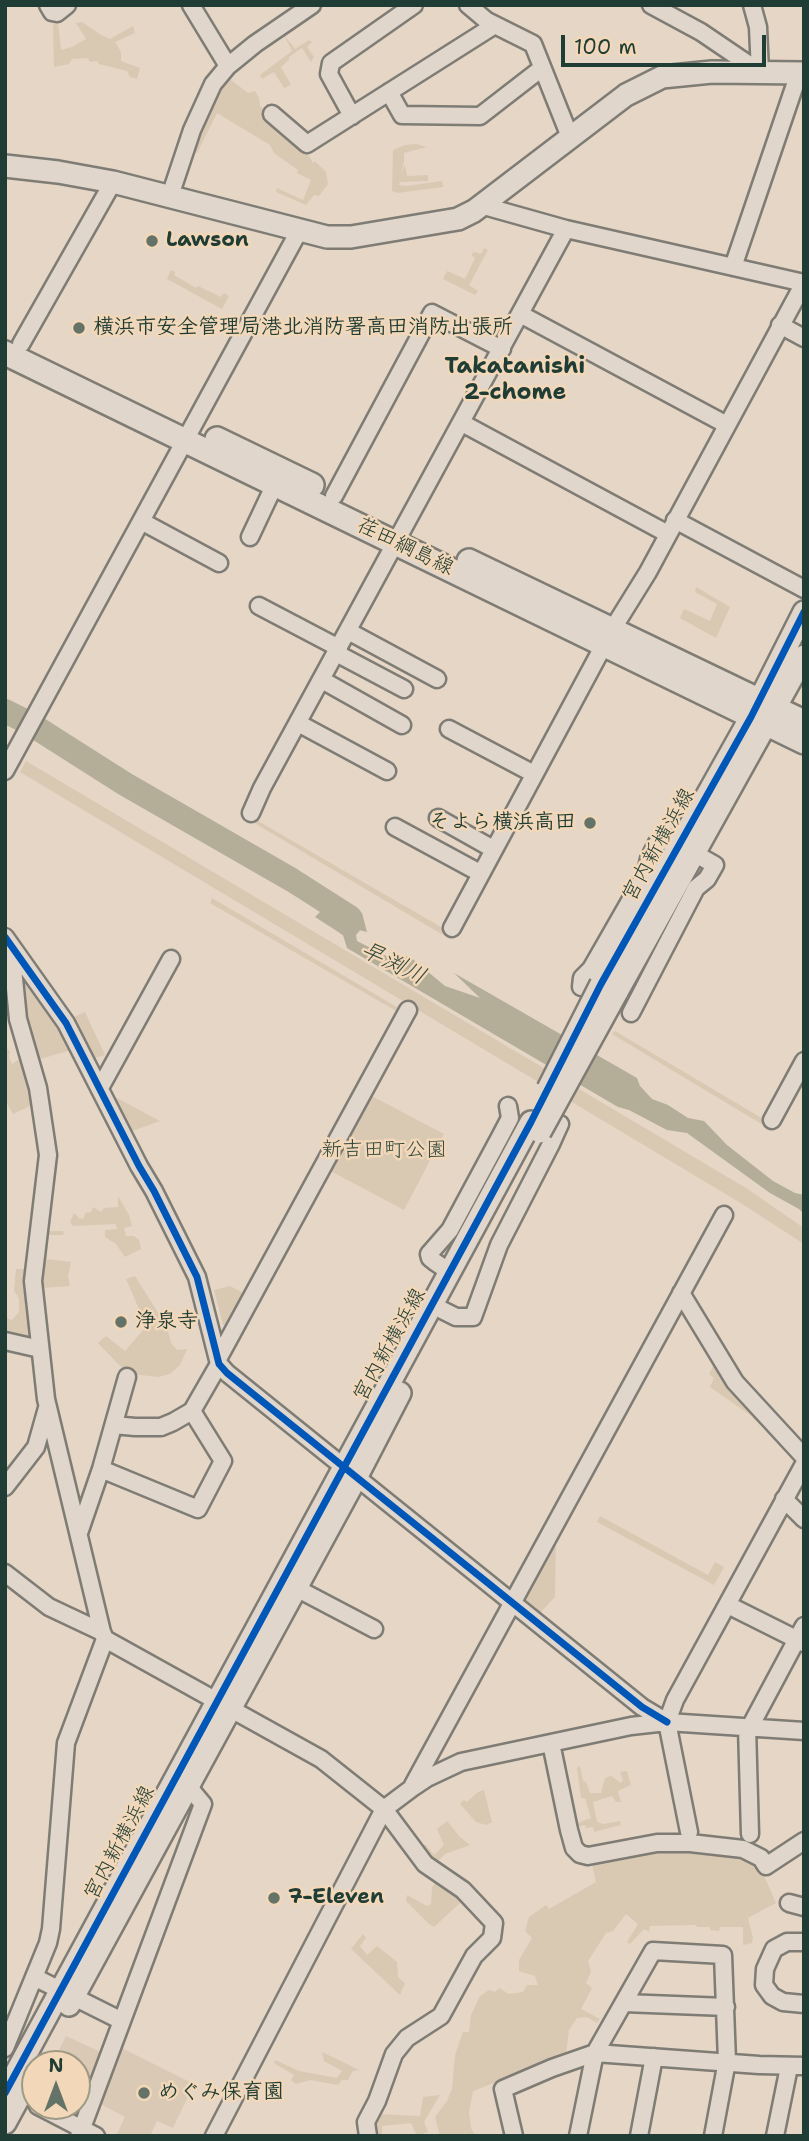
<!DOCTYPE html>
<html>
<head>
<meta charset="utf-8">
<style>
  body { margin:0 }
  #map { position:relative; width:809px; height:2141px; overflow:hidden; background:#e5d6c6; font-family:"Shantell Sans",sans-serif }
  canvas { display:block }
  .frame { position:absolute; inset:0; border:7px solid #1f3d34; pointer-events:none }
  .north { position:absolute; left:21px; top:2050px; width:70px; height:70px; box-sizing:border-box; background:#f2d7b9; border:2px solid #9e9984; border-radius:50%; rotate:0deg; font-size:19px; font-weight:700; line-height:28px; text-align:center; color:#1f3d34 }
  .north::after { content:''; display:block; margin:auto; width:24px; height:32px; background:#647367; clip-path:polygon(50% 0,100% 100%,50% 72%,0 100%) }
  .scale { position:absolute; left:561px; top:35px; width:205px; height:32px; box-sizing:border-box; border:4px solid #1f3d34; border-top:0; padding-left:9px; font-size:21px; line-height:24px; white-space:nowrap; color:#1f3d34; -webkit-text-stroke:5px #f2d7b9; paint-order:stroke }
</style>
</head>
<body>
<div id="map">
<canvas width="809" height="2141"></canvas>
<div class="frame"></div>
<div class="north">N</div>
<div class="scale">100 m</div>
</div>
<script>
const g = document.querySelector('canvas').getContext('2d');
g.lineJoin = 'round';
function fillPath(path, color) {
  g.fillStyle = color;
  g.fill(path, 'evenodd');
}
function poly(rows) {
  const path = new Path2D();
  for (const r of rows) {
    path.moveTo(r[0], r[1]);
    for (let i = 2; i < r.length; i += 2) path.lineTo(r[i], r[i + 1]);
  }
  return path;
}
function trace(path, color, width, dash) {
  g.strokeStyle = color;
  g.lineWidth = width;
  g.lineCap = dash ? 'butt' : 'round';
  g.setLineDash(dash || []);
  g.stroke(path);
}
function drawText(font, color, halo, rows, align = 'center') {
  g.font = font + ' "Shantell Sans","Klee One",sans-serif';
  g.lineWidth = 5;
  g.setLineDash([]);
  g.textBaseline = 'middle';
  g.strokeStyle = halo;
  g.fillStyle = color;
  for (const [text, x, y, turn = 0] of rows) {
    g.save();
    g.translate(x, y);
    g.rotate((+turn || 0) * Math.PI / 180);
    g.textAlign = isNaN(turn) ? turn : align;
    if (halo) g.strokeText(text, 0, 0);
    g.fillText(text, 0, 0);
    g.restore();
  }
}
fillPath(poly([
  [66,2036,103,2053,95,2080,77,2071,77,2064,52,2064],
  [116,2045,194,2084,173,2128,157,2121,150,2136,116,2136,125,2117,95,2101]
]), '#dac9b4');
fillPath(poly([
  [82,22,101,35,110,39,133,26,135,33,115,42,121,52,121,61,140,68,137,79,130,77,127,71,99,64,97,61,90,62,88,58,72,59,69,64,54,67,53,25,58,23,61,50,72,47,86,39,76,23],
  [284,35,295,49,309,40,312,42,307,47,314,57,311,62,302,48,289,57,289,60,281,67,291,85,284,88,274,72,262,79,260,75,292,51],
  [226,76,248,93,255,91,259,98,260,106,305,148,313,163,315,161,326,172,328,184,319,196,314,195,306,205,276,192,277,188,303,200,311,180,297,173,298,170,274,153,270,145,217,113,197,153,190,151],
  [416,144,427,147,404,153,404,162,401,174,405,165,407,176,428,175,428,181,400,182,399,185,406,186,442,181,443,187,398,193,392,191,393,150,405,145],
  [484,248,488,250,469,285,478,291,475,295,443,279,447,271,465,279,475,258,471,255,474,252,481,254],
  [171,270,175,272,174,275,196,288,198,286,221,297,224,293,229,296,222,309,167,279],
  [696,587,730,607,716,638,680,618,684,609,710,621,717,604,695,592],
  [26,761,746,1188,804,1228,804,1244,739,1202,20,772],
  [253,818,446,930,443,935,251,821],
  [212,898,397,1007,396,1011,210,903],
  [23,977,53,1018,71,1050,37,1060,23,1011,20,978],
  [85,1012,105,1055,94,1058,74,1017],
  [615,1031,765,1120,763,1125,612,1034],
  [5,1047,10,1051,9,1057,12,1064,24,1056,36,1103,13,1114,5,1100],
  [366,1093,444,1134,404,1210,325,1168],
  [115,1097,160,1121,132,1131],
  [118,1196,129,1215,132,1226,124,1228,126,1236,134,1236,139,1240,141,1249,125,1257,116,1244,105,1237,105,1230,117,1229,116,1224,73,1226,70,1222,74,1213,80,1219,84,1218,85,1213,91,1212,93,1207,101,1212,104,1208,118,1207],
  [46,1231,63,1231,64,1235,48,1235,47,1259,71,1262,68,1276,70,1286,41,1288],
  [16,1269,24,1269,32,1338,5,1332,5,1318,12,1320,19,1312,19,1298,14,1291],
  [135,1276,167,1327,171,1343,177,1350,187,1349,180,1365,170,1374,158,1377,132,1374,119,1365,98,1343,106,1336,125,1351,149,1323,145,1315,142,1316,126,1279],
  [230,1286,247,1295,231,1325,223,1325,214,1290],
  [714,1364,729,1387,762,1422,759,1424,750,1415,710,1387,714,1378,709,1374],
  [600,1516,708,1575,715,1562,724,1567,714,1585,597,1522],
  [556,1536,555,1597,539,1614,524,1605,523,1596],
  [580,1766,583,1781,586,1782,590,1793,601,1793,605,1778,611,1776,621,1783,623,1780,620,1772,627,1771,631,1785,618,1791,621,1802,616,1802,612,1796,593,1802,597,1822,603,1824,620,1821,621,1825,594,1832,593,1827,586,1828,585,1825,573,1828,572,1825,591,1818,585,1798,581,1798,577,1768],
  [484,1790,492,1822,486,1825,476,1822,460,1804,464,1800,467,1802,478,1792],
  [447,1821,460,1837,470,1845,445,1854,435,1864,416,1845,426,1845,434,1855,444,1845,437,1829],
  [689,1849,741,1853,758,1862,776,1903,748,1918,753,1938,752,1943,743,1945,743,1927,720,1927,719,1931,710,1930,710,1927,697,1927,696,1925,650,1926,649,1932,644,1929,630,1944,627,1942,638,1924,626,1914,613,1931,606,1933,588,1961,591,1972,586,1983,592,1988,581,2009,600,2019,597,2023,587,2017,577,2018,569,2030,566,2055,473,2091,469,2112,471,2128,475,2136,440,2136,435,2117,447,2101,452,2089,455,2055,463,2032,469,2032,471,2015,480,1996,489,1990,495,1992,499,1988,509,1994,523,1992,527,1985,538,1985,535,1976,519,1971,519,1960,532,1938,525,1931,529,1917,546,1905,549,1909,596,1882,591,1860,629,1853],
  [436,1882,462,1901,434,1927,429,1924,406,1901,407,1895,427,1906,431,1904,432,1887],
  [363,1934,366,1938,360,1946,367,1955,377,1946,397,1962,398,1977,405,1983,400,1995,351,1949],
  [322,2052,359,2070,353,2071,348,2080,342,2080,338,2085,310,2080,296,2084,291,2080,294,2075,274,2063,275,2060,299,2071,337,2078,342,2071,324,2061],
  [440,2095,424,2122,428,2132,417,2136,411,2123,382,2126,382,2136,373,2136,372,2119,378,2114,420,2116,423,2097]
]), '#d9c9b3');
fillPath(poly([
  [333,899,362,913,367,932,355,929,357,941,394,960,409,956,445,986,480,998,454,973,637,1078,640,1086,652,1099,668,1105,688,1118,704,1121,727,1145,773,1181,795,1193,804,1195,804,1214,799,1209,770,1193,687,1133,667,1130,629,1110,618,1107,347,948,343,935,315,917]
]), '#b4ad98');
trace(poly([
  [5,711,29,723,125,784,292,880,350,917,349,925]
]), '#b4ad98', 24);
const minor = poly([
  [48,5,52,12,57,13,67,5],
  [191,5,228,66],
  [468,5,487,21,533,44,570,137],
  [651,5,701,32,760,72],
  [752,5,758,27,760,72],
  [389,92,402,115,480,116,542,68],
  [272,114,307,144,495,25],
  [352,116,329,74,331,63,414,5],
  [170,196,192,130,213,84,228,66,255,44,312,5],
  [484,206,566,229,804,283],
  [733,267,799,73],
  [520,314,727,425],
  [780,325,804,338],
  [21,344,113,182],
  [462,423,668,534],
  [334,496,432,313,502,349],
  [675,520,804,589],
  [141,521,219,563],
  [250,537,275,484],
  [259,606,339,648],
  [348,631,437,679],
  [336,653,404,689],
  [322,680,402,725],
  [298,723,387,771],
  [449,729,534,774],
  [5,771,299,231],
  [251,813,262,788,566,229],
  [438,818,493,849],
  [395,827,480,873],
  [452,928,612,630,648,572,804,283],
  [5,937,66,1023,139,1166,154,1191,197,1277,219,1364,227,1373,642,1707,667,1722],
  [11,948,18,1019,38,1088,48,1155,33,1281,46,1399,102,1632],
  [581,987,582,978,591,969,646,873,649,859,657,843,669,839,680,845],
  [631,1013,696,888,707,879,715,865,694,853],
  [100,1088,171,959],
  [772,1120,804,1061],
  [450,1272,435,1262,430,1258,429,1254,450,1230,500,1137,510,1118,508,1106],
  [681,1293,735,1382,804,1457],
  [442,1310,456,1317,473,1317,499,1245,551,1144,560,1124],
  [5,1341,40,1349],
  [218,1359,408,1010],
  [114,1425,135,1427,161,1427,173,1422,192,1411,219,1364],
  [101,1469,198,1509,223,1461,192,1411],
  [5,1487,36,1447,47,1408],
  [784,1499,804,1519],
  [79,1533,101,1469,127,1377],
  [5,1573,49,1607,102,1632,105,1639,321,1759,384,1809,425,1864,463,1890,494,1923,492,1938,474,1956,441,2016,407,2038,394,2054,377,2101,366,2122,368,2136],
  [296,1588,374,1629],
  [728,1605,804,1643],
  [747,1727,750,1834],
  [750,1727,804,1626],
  [551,1743,569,1830,574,1848,580,1854,588,1856,657,1843,690,1843,743,1849,761,1858,766,1866,804,1841],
  [413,1785,724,1215],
  [689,1832,667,1722,675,1700,804,1464],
  [789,1903,804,1907],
  [804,1942,787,1942,774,1949,765,1969,764,1985,772,1996,783,2002,804,2004],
  [34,1977,122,2021],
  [624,2003,726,2007],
  [5,2048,48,1943,51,1929,66,1743,105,1639],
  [38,2106,96,2136],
  [79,2136,203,1804,188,1786],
  [214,2136,384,1809,412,1788,427,1778,461,1762,631,1726,667,1722,804,1731],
  [514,2136,503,2089,552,2068,595,2053,759,2065,804,2066],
  [578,2136,595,2053,653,1951,723,1955,727,2061,713,2136],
  [639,2136,654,2057],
  [775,2136,789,2067]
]);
const tertiary = poly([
  [5,166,58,172,113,182,327,237,351,237,458,219,474,211,626,95,662,77,712,72,804,73],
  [601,984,751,717,804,612],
  [617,992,804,656],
  [69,2005,356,1478,400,1393],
  [5,2093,531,1122],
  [5,2123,29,2079]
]);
const secondary = poly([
  [5,353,804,742],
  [217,439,312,485],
  [469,561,804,722]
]);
trace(minor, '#7e7c74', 21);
trace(tertiary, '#7e7c74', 26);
trace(secondary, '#7e7c74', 28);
trace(minor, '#e0d6cb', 16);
trace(tertiary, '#e0d6cb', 21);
trace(secondary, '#e0d6cb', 23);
const tertiaryBridge = poly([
  [548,1089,601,984],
  [540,1132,617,992]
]);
trace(tertiaryBridge, '#7e7c74', 26, []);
trace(tertiaryBridge, '#e0d6cb', 21);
trace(poly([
  [5,937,66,1023,139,1166,154,1191,197,1277,219,1364,227,1373,642,1707,667,1722],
  [5,2093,531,1122,601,984,751,717,804,612]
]), '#0057b8', 7);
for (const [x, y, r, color] of [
  [152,241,7,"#647367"],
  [79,328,7,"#647367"],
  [590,823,7,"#647367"],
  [121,1322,7,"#647367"],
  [274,1898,7,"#647367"],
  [144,2093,7,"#647367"]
]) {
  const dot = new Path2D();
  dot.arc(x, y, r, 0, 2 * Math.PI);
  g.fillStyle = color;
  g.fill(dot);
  trace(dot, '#f2d7b9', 2.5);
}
drawText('bold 21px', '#1f3d34', '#f2d7b9', [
  ["Lawson",166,241],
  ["横浜市安全管理局港北消防署高田消防出張所",93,328],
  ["そよら横浜高田",576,823,"right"],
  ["浄泉寺",135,1322],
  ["7-Eleven",288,1898],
  ["めぐみ保育園",158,2093]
], 'left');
drawText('21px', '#1f3d34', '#f2d7b9', [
  ["荏田綱島線",405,547,26],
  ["宮内新横浜線",659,845,-61],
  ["宮内新横浜線",390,1345,-61],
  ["宮内新横浜線",120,1843,-62]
]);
drawText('21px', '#314a3f', '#f2d7b9', [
  ["新吉田町公園",384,1151]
]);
drawText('bold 23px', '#1f3d34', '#f2d7b9', [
  ["Takatanishi",515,367],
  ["2-chome",515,393]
]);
drawText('italic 23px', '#324b40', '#f2d7b9', [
  ["早渕川",393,964,26]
]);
</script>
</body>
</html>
